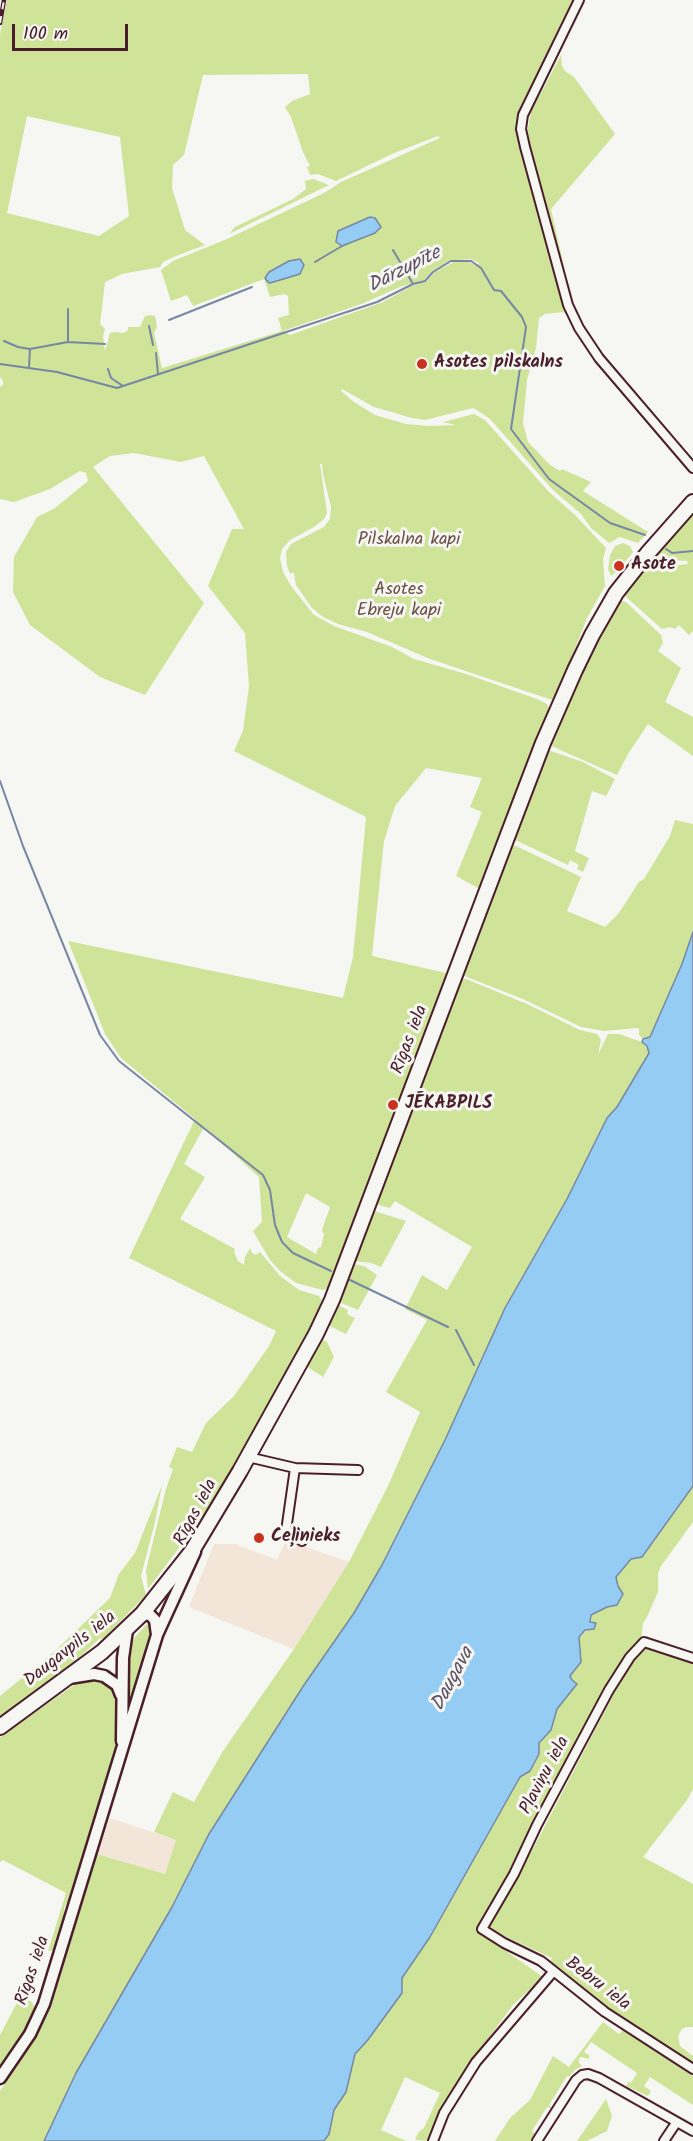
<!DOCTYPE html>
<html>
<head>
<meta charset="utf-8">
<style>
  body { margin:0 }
  #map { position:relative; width:693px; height:2141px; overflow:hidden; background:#f6f6f2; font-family:Kalam,sans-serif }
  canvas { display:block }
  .scale { position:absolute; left:12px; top:24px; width:116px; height:27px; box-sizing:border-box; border:3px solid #4a1f2b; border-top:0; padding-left:8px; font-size:18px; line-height:21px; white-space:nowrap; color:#4a1f2b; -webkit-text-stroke:4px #f6f6f2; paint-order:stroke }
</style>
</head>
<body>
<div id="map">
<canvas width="693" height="2141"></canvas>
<div class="scale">100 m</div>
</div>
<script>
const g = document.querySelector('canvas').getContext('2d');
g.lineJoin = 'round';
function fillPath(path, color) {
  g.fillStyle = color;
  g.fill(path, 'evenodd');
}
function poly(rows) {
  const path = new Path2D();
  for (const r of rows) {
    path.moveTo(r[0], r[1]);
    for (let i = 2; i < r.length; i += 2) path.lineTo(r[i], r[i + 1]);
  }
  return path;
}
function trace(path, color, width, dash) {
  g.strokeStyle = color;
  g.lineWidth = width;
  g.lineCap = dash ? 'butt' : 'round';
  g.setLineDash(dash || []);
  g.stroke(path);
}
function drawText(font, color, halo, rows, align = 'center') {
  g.font = font + ' Kalam,sans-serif';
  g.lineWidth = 6;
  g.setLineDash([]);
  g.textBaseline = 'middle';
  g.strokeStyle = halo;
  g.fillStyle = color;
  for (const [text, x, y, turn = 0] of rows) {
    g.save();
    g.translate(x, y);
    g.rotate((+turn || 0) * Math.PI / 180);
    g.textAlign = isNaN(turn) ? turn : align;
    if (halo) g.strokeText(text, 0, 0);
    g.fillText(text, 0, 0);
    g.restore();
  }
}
fillPath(poly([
  [286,1540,349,1562,294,1649,189,1607,214,1544,235,1544,277,1560],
  [110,1818,176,1840,165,1874,97,1854]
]), '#f3e5d8');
fillPath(poly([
  [7,0,575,0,520,115,569,316,563,312,545,314,539,318,536,348,527,380,523,423,528,442,550,465,560,471,562,469,591,482,583,491,648,532,638,543,620,537,609,543,591,528,581,514,553,490,490,419,477,410,473,408,425,420,412,418,374,407,342,389,341,391,354,402,375,415,406,424,429,426,456,425,443,422,474,414,485,420,548,491,575,515,606,548,603,559,605,586,587,618,556,697,552,700,430,659,367,632,338,624,323,617,312,608,296,585,294,573,290,573,287,566,286,552,291,544,324,527,330,519,331,507,323,474,322,464,320,464,327,513,324,519,314,527,290,540,282,549,280,558,283,572,291,586,314,615,334,626,392,647,414,659,466,674,537,699,547,704,550,711,480,891,478,891,478,888,456,876,482,812,470,807,482,778,426,768,395,806,384,841,372,956,446,973,476,896,477,898,330,1288,323,1290,296,1283,280,1271,270,1260,253,1231,262,1222,259,1177,204,1127,184,1164,205,1177,180,1219,235,1249,234,1252,238,1261,244,1265,245,1257,250,1248,252,1253,256,1255,260,1252,280,1276,299,1290,319,1296,323,1302,310,1333,204,1518,201,1518,189,1535,186,1535,179,1548,148,1589,146,1570,166,1489,173,1469,169,1467,177,1447,192,1452,206,1423,234,1396,269,1346,276,1331,129,1258,195,1119,121,1058,105,1034,68,941,343,998,353,957,366,817,234,751,243,731,249,686,245,633,208,586,232,529,244,529,204,456,181,462,134,453,110,456,93,467,204,603,145,695,100,677,30,625,13,592,14,557,37,517,55,508,88,481,86,473,80,471,50,489,14,502,0,499,0,387,3,385,3,381,0,377,0,34],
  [308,74,310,94,292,101,285,107,291,117,303,152,310,166,307,167,310,175,318,174,336,181,394,153,438,136,440,138,341,182,324,193,227,239,173,261,161,270,171,301,187,295,193,306,264,279,270,297,285,294,288,296,289,315,278,318,282,331,162,368,154,333,157,327,155,316,151,315,145,316,140,327,128,327,128,330,124,333,115,332,110,333,105,351,103,336,105,329,100,324,105,282,122,274,160,267,163,262,176,256,205,245,185,230,172,188,173,165,184,155,203,75],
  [27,116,120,137,129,216,99,236,7,213],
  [297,259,303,261,304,265,296,275,271,283,269,272],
  [470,259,479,263,477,266,469,262,454,262,435,272,427,281,412,286,383,302,290,335,283,331,364,303,400,287,424,280,432,271,450,261],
  [306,1193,330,1207,322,1230,324,1234,321,1247,318,1248,316,1254,287,1237],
  [561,55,562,66,565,71,574,77,615,134,551,209,565,271,534,163,527,133,531,112],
  [313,179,329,185,229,234,235,227,293,199,306,189,305,181],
  [693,514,693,631,689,635,679,625,675,629,670,627,662,629,624,595,651,561,657,560,672,566,688,564,687,561,669,560,659,557,658,554,659,551],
  [623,543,630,546,633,552,624,563,622,561,614,569,616,572,611,576,608,569,610,555,615,546],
  [622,601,626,602,661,635,663,643,658,651,681,668,665,702,693,717,693,756,648,724,628,754,617,775,549,745,578,678,605,623,619,602],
  [548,750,583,762,615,779,606,796,592,791,575,851,589,858,583,872,577,869,579,865,570,860,568,865,513,839],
  [675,820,693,824,693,932,682,964,650,1037,643,1039,639,1035,639,1029,637,1028,604,1031,581,1027,523,999,462,975,510,846,514,845,581,877,567,911,605,927,619,913,639,882,644,879,670,836],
  [466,979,527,1004,580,1030,597,1034,601,1040,598,1055,608,1034,619,1034,642,1042,647,1046,649,1052,617,1107,607,1118,567,1199,505,1308,445,1440,382,1565,354,1613,304,1685,209,1834,172,1907,76,2073,44,2141,0,2141,0,2091,36,2038,51,2007,97,1854,165,1874,176,1840,154,1832,173,1792,194,1802,223,1751,294,1649,349,1562,388,1486,420,1412,386,1392,427,1320,405,1309,422,1275,447,1290,472,1247,395,1201,390,1208,375,1204,460,980],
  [371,1210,406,1221,381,1267,371,1263,354,1261,353,1258],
  [353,1264,364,1266,377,1275,358,1310,339,1302,339,1300],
  [338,1305,348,1310,347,1314,355,1318,346,1334,328,1325],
  [323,1340,327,1342,334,1357,323,1377,306,1366,320,1341],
  [162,1485,155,1522,141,1576,146,1595,104,1638,99,1639,74,1663,0,1717,0,1696,56,1650,110,1598,119,1574,135,1553],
  [693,1486,693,1522,661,1566,658,1573,658,1592,647,1617,643,1623,641,1642,617,1674,609,1678,606,1691,525,1849,478,1928,486,1937,543,1977,512,2006,471,2062,472,2063,443,2111,430,2141,415,2140,418,2133,424,2128,440,2093,405,2077,381,2130,406,2141,324,2141,329,2134,334,2110,346,2092,355,2054,367,2041,402,1993,402,1978,430,1937,520,1777,530,1770,539,1754,539,1743,551,1730,557,1709,577,1684,572,1680,570,1676,581,1662,579,1637,595,1623,590,1622,591,1615,607,1607,617,1605,616,1577,631,1559,643,1557],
  [149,1623,151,1624,152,1636,128,1712,129,1649,135,1637,146,1625],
  [646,1645,693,1663,693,1789,687,1800,643,1857,693,1884,693,2027,686,2027,682,2029,678,2036,680,2046,693,2056,693,2065,574,1985,550,1962,552,1958,495,1932,489,1926,497,1908,534,1847,624,1674,634,1658],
  [84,1678,106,1679,117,1694,118,1727,115,1751,70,1905,67,1903,64,1908,65,1918,60,1927,59,1938,55,1950,48,1951,66,1893,3,1860,0,1862,0,1737],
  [20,1997,32,2002,36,2011,28,2028,0,2071,0,2035],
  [603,2022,619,2034,623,2030,693,2076,693,2105,650,2077,644,2086,651,2091,648,2096,626,2086,629,2081,631,2083,637,2073,591,2042,584,2052,590,2056,588,2059,582,2057,579,2058,579,2063,582,2066,575,2070,569,2077,567,2076,549,2105,553,2109,547,2107,532,2131,535,2134,532,2141,495,2141,510,2118,530,2100,553,2056,569,2067],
  [606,2099,612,2116,607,2131,587,2141,577,2141]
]), '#cfe499');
const water = poly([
  [370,217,375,218,381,227,375,233,342,246,336,242,338,231,370,217],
  [300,259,304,265,300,274,270,283,268,282,265,278,269,272,289,261,300,259],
  [693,932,693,1486,642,1557,631,1559,616,1577,618,1586,623,1594,617,1605,607,1607,591,1615,590,1622,596,1623,594,1629,585,1630,579,1637,581,1662,570,1676,572,1680,577,1684,557,1709,551,1730,539,1743,539,1754,530,1771,520,1777,430,1937,402,1978,402,1993,367,2041,355,2054,346,2092,334,2110,329,2134,324,2141,44,2141,76,2073,172,1907,209,1834,304,1685,354,1613,382,1565,445,1440,505,1308,567,1199,607,1118,617,1107,649,1053,647,1046,642,1042,643,1039,650,1037,682,964,693,932]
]);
fillPath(water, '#95ccf4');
trace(water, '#7787a4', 1.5);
trace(poly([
  [393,250,413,284],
  [315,262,342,246],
  [169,320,252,287],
  [149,326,153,345],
  [4,341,18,347,30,349],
  [68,342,68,309],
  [156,353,158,374],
  [0,364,57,372,117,388,377,302,413,284,425,281,433,272,451,261,471,261,481,268,494,290,501,291,522,317,526,327,511,429,549,479,610,523,645,535],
  [29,367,30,349,68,342,105,344],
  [108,369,111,378,123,386],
  [666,549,672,553,693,551],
  [0,781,23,846,100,1035,119,1061,263,1175,270,1190,275,1225,282,1242,293,1253,331,1271],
  [350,1280,448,1327],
  [456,1330,474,1365]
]), '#7787a4', 2);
const minor = poly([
  [579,0,523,115,521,129,525,147,568,305,579,328,599,358,693,468],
  [248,1457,295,1468,358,1470],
  [295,1468,286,1531,302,1541],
  [693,1658,644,1642,630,1657,609,1690,537,1825,514,1874,482,1929,504,1943,541,1961,605,2012,693,2069],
  [433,2141,444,2113,476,2062,553,1972],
  [537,2141,576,2080,582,2075,588,2074,599,2078,693,2131],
  [664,2141,676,2123]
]);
const secondary = poly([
  [142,1614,150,1615,155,1620,157,1635],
  [69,1678,94,1674,104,1676,117,1685,121,1695],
  [122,1741,123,1658,127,1630],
  [0,2078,30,2034,44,2004,157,1635,195,1552]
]);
const trunk = poly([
  [0,1727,102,1652,142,1614,192,1551,240,1471,316,1334,332,1300,506,840,543,743,575,670,592,635,616,593,647,554,693,502]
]);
trace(minor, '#4a1f2b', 12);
trace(secondary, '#4a1f2b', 15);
trace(trunk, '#4a1f2b', 18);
trace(minor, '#f6f6f2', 8);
trace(secondary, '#f6f6f2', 10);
trace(trunk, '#f6f6f2', 14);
const rail = poly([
  [0,23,4,0]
]);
trace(rail, '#4a1f2b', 4.5);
trace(rail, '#f6f6f2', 2, [7]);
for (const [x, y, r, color] of [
  [422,364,6,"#c8321e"],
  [619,566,6,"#c8321e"],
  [393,1105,6,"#c8321e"],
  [259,1538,6,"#c8321e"]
]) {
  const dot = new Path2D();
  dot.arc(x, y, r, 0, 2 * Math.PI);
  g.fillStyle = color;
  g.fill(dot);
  trace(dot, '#f6f6f2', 2);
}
drawText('bold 18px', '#4a1f2b', '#f6f6f2', [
  ["Asotes pilskalns",434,364],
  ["Asote",631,566],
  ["JĒKABPILS",405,1105],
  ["Ceļinieks",271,1538]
], 'left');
drawText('18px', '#6b5046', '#f6f6f2', [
  ["Pilskalna kapi",409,541],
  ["Asotes",399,591],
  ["Ebreju kapi",399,612]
]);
drawText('18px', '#4a1f2b', '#f6f6f2', [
  ["Rīgas iela",411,1040,-69],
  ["Rīgas iela",197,1513,-62],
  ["Daugavpils iela",71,1650,-38],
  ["Pļaviņu iela",546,1776,-62],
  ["Rīgas iela",34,1971,-71],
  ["Bebru iela",597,1985,37]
]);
drawText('italic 20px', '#605367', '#f6f6f2', [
  ["Dārzupīte",405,271,-27],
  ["Daugava",454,1680,-62]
]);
</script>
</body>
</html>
